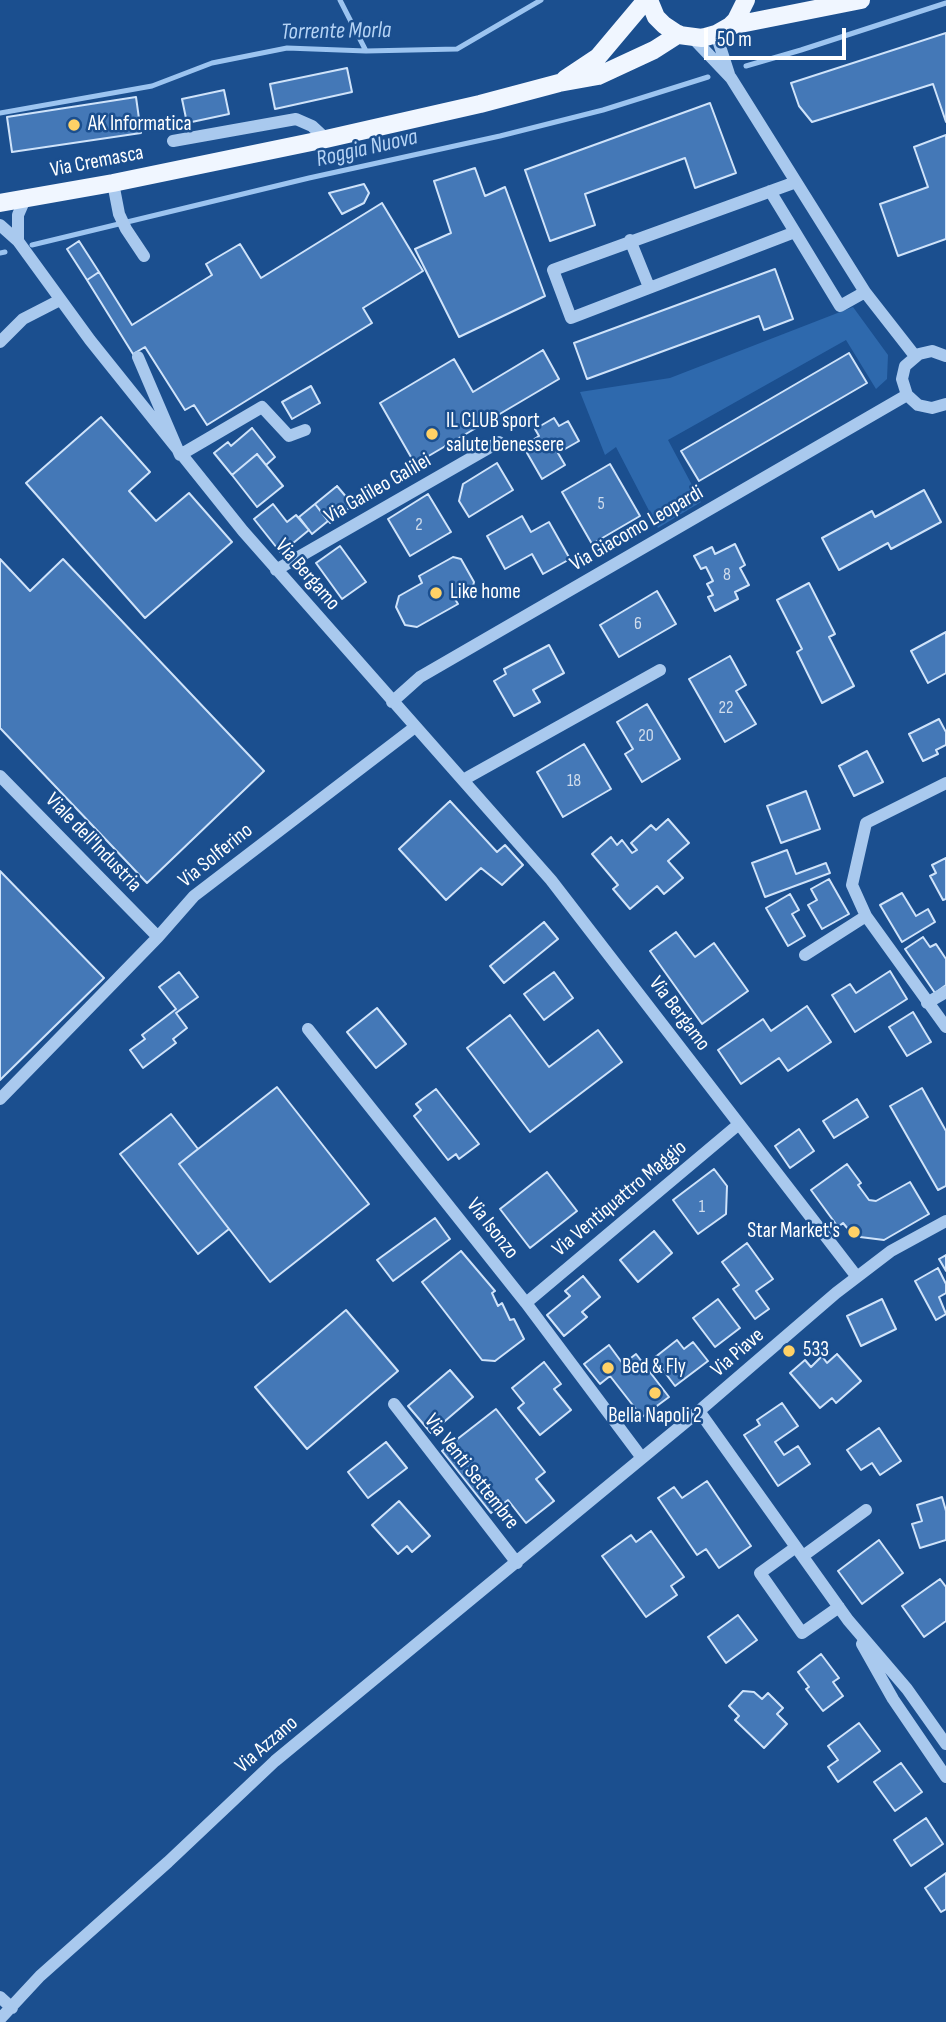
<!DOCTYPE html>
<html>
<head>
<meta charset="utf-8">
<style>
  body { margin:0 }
  #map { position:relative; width:946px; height:2022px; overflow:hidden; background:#1b4f8f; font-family:"Sofia Sans Condensed",sans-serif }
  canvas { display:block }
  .scale { position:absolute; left:704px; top:28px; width:142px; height:32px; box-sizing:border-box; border:4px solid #fff; border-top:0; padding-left:9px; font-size:21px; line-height:24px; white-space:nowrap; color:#fff; -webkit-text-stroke:5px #1b4f8f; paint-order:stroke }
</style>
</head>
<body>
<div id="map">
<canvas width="946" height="2022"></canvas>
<div class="scale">50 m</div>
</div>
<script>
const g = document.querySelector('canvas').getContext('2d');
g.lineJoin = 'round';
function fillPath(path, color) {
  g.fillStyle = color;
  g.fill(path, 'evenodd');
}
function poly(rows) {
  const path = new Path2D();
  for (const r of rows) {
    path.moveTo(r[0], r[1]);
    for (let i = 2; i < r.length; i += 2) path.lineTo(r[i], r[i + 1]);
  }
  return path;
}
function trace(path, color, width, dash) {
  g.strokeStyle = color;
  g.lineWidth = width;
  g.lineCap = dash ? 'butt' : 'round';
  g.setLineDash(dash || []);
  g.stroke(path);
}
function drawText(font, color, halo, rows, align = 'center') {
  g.font = font + ' "Sofia Sans Condensed",sans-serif';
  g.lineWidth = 5;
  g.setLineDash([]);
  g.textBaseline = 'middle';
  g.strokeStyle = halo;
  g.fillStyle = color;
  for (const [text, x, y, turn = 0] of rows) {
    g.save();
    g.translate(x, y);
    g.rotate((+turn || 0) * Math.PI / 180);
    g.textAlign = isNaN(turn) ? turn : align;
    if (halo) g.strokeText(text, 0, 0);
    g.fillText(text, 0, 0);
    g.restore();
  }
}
fillPath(poly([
  [853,307,888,355,887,379,876,389,846,340,668,440,701,502,658,528,616,447,605,455,580,392,670,378]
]), '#2e69ad');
trace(poly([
  [340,0,366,51],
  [746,66,801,50,946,3],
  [0,113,152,86,212,63,287,48,366,51,457,49,541,0],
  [32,245,309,178,500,136,603,110,708,77],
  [0,253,5,252]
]), '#9cc4f0', 5);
const building = poly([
  [946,33,946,122,933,84,812,122,799,106,791,83,946,33],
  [347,68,352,92,275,109,270,84,347,68],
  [224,90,229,114,187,123,182,99,224,90],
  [136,97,141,133,12,152,7,117,136,97],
  [710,103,736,173,695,188,685,158,585,194,595,225,550,241,525,170,710,103],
  [946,135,946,239,898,256,880,204,928,187,914,147,946,135],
  [475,168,485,196,505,187,545,296,459,337,415,249,451,233,434,181,475,168],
  [364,184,369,193,364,203,342,214,329,193,364,184],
  [382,203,423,271,363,308,372,323,207,425,194,405,185,410,145,347,133,354,87,280,99,272,132,325,212,275,206,264,240,244,261,278,382,203],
  [79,241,99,272,87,280,67,249,79,241],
  [775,269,793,319,764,330,759,316,587,379,574,343,775,269],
  [543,350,559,379,415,464,380,403,454,359,473,392,543,350],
  [849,353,867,383,699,481,681,451,849,353],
  [311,386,320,403,292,419,282,402,311,386],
  [101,417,150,472,129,491,156,521,189,493,232,542,145,618,26,483,101,417],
  [554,418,559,426,568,421,579,441,558,453,565,465,542,479,523,446,539,436,535,429,554,418],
  [252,428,275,457,266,465,257,454,232,475,214,453,228,442,231,446,252,428],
  [257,454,283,486,257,507,232,475,257,454],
  [497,463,513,490,469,517,459,501,463,484,497,463],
  [610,464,640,516,592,544,562,492,610,464],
  [337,486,353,505,330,523,315,504,337,486],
  [924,490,941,522,891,549,888,543,839,570,822,538,872,511,875,517,924,490],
  [428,494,451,532,410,556,388,519,428,494],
  [273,504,287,522,296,515,309,530,281,553,254,519,273,504],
  [315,504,328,521,312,534,299,517,315,504],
  [522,516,531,532,549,522,570,559,543,574,532,554,505,569,487,536,522,516],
  [735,544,745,565,740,568,749,585,735,592,738,599,715,611,708,597,713,595,707,584,713,581,706,567,701,569,694,556,712,547,715,554,735,544],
  [340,546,366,582,342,599,316,563,340,546],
  [453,557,461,559,474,582,472,590,455,599,458,604,417,627,405,625,396,607,399,596,422,583,419,576,453,557],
  [0,559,30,591,63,559,264,771,147,883,0,728,0,559],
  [809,583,835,634,829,637,854,686,822,703,797,652,802,649,777,600,809,583],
  [657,591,676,624,619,657,600,625,657,591],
  [946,632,946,673,928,683,911,651,946,632],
  [549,645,564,673,533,690,540,702,514,716,494,681,506,674,504,669,549,645],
  [730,656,746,685,736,691,756,724,725,742,689,679,730,656],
  [647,704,680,759,642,782,625,754,633,749,617,722,647,704],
  [939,719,946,732,946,745,936,750,938,754,923,761,909,734,939,719],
  [584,744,611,789,563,817,537,772,584,744],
  [867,751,883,782,854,796,839,766,867,751],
  [806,791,820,829,781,843,767,806,806,791],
  [450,801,497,852,505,845,523,865,502,885,481,868,446,900,399,849,450,801],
  [668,819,689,843,668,861,683,878,664,894,657,886,630,909,613,889,618,885,592,854,611,837,617,845,622,840,632,853,637,850,631,843,651,825,656,830,668,819],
  [787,850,796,874,826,863,830,873,765,897,752,863,787,850],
  [946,858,946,899,943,900,930,876,936,873,932,865,946,858],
  [0,871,104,978,0,1080,0,871],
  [829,879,849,914,822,929,808,905,817,900,811,889,829,879],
  [902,893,916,916,928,909,935,922,902,942,880,905,902,893],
  [790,894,799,910,792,914,805,936,788,946,766,908,790,894],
  [544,922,558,939,504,983,490,966,544,922],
  [676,932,695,957,714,943,748,991,702,1024,650,951,676,932],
  [923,937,930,947,936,944,946,959,946,985,935,993,905,949,923,937],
  [890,971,907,999,855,1032,832,995,850,984,856,993,890,971],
  [179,972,198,997,176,1013,187,1028,173,1039,176,1043,143,1068,130,1050,145,1039,142,1035,176,1009,159,987,179,972],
  [554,972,573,998,544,1020,524,994,554,972],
  [807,1006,831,1042,788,1071,779,1058,741,1084,718,1050,763,1019,771,1031,807,1006],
  [377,1008,406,1044,376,1068,347,1032,377,1008],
  [913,1012,931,1042,907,1056,889,1027,913,1012],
  [510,1015,549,1067,598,1030,622,1062,530,1132,467,1048,510,1015],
  [277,1087,369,1204,270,1282,179,1164,277,1087],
  [922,1088,946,1131,946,1186,938,1190,890,1106,922,1088],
  [436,1089,479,1144,459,1159,456,1154,448,1160,414,1116,421,1110,416,1104,436,1089],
  [857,1099,868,1117,834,1138,823,1121,857,1099],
  [171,1114,198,1149,179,1164,229,1229,198,1254,120,1154,171,1114],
  [799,1129,814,1151,790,1168,775,1146,799,1129],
  [847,1164,861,1183,858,1185,869,1200,876,1201,910,1182,929,1214,884,1240,860,1237,848,1229,843,1223,838,1227,811,1190,847,1164],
  [714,1169,727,1186,726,1214,698,1234,673,1200,714,1169],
  [547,1172,577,1211,530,1248,500,1209,547,1172],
  [435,1218,450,1239,393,1281,377,1260,435,1218],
  [654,1231,672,1253,638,1282,620,1260,654,1231],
  [747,1243,773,1279,756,1291,769,1309,755,1319,733,1289,739,1285,722,1262,747,1243],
  [461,1251,495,1291,492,1293,498,1306,502,1303,510,1320,514,1319,524,1339,495,1361,482,1360,422,1282,461,1251],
  [946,1255,946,1271,939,1259,946,1255],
  [938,1268,946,1284,946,1293,939,1297,946,1314,936,1320,915,1281,938,1268],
  [583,1276,600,1297,582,1312,587,1317,564,1336,547,1315,570,1296,565,1291,583,1276],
  [718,1299,740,1328,715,1347,693,1318,718,1299],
  [882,1299,896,1329,861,1346,847,1316,882,1299],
  [346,1310,398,1371,307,1449,255,1387,346,1310],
  [677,1340,684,1349,693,1342,708,1361,675,1386,654,1358,677,1340],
  [609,1345,623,1364,636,1354,669,1397,642,1417,610,1376,600,1384,584,1364,609,1345],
  [837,1354,861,1381,836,1403,832,1398,820,1408,790,1373,805,1360,811,1367,822,1356,827,1363,837,1354],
  [544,1362,561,1384,554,1389,571,1410,540,1435,518,1408,524,1403,512,1388,544,1362],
  [450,1370,473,1397,431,1433,408,1406,450,1370],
  [782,1403,798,1426,775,1442,784,1455,798,1446,810,1464,778,1486,744,1435,760,1425,757,1420,782,1403],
  [496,1409,545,1472,536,1479,554,1501,526,1523,508,1500,491,1513,442,1451,496,1409],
  [879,1428,901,1461,880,1475,872,1463,861,1470,847,1450,879,1428],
  [386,1442,407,1468,368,1498,348,1472,386,1442],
  [707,1481,751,1546,719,1568,706,1549,697,1555,658,1498,674,1487,682,1498,707,1481],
  [942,1497,946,1511,946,1540,920,1548,912,1524,922,1521,917,1505,942,1497],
  [399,1501,430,1536,412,1552,407,1546,398,1554,372,1525,399,1501],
  [651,1531,684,1577,671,1586,677,1595,646,1617,602,1556,631,1535,636,1542,651,1531],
  [879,1540,903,1573,862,1604,838,1571,879,1540],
  [940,1579,946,1587,946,1621,924,1637,902,1606,940,1579],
  [738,1615,757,1640,726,1663,708,1637,738,1615],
  [821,1654,839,1678,833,1682,843,1696,823,1711,806,1689,809,1687,798,1672,821,1654],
  [743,1691,754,1692,762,1699,768,1693,783,1708,777,1714,787,1724,764,1748,735,1720,739,1716,729,1706,743,1691],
  [859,1723,880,1751,838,1782,828,1767,838,1760,828,1746,859,1723],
  [901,1763,922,1792,895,1811,874,1782,901,1763],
  [926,1818,943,1844,911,1866,894,1840,926,1818],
  [946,1873,946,1909,941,1912,925,1888,946,1873]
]);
fillPath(building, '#4478b7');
trace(building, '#cfe3fa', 2);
trace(poly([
  [716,34,729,74],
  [692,37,731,78,865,292,915,356],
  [173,141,296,119,312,126,326,139],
  [796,182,553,270,571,318,795,232,840,306,865,292],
  [113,183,119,214,126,229,144,256],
  [770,191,795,232],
  [0,225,18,241,90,340,243,531,551,880,857,1277],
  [630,240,649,287],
  [18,241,18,215,25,199],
  [0,342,23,319,60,300],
  [946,356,932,351,919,354,905,366,902,379,907,395,918,405,932,408,946,404],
  [138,357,180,455,262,407,289,436,305,430],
  [276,570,499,442],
  [392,702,420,677,907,395],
  [0,776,158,937],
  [463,780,660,670],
  [946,783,866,823,852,885,866,916,946,1027],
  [805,955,866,916],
  [927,1003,946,992],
  [308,1029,526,1303,642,1458],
  [0,1099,158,937,194,896,415,727],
  [526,1303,739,1124],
  [394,1404,517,1563],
  [699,1411,848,1620,907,1689,946,1744],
  [796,1547,760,1573,802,1633,839,1607],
  [803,1556,866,1510],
  [862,1644,893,1699,946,1777],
  [0,1997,12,2008],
  [0,2019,40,1976,168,1862,275,1761,699,1411,836,1293,891,1251,946,1221]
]), '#a9c9ee', 12);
trace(poly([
  [649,0,656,17,664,25,679,35,702,38,716,34,730,26,736,20,746,0],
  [730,26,861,0],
  [565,79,598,57,646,0],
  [0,203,113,183,326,139,480,104,559,83,598,76,654,50,679,34]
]), '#f0f6ff', 18);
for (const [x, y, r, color] of [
  [74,125,7,"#ffd166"],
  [432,434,7,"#ffd166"],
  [436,593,7,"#ffd166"],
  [854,1232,7,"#ffd166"],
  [789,1351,7,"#ffd166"],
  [608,1368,7,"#ffd166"],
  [655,1393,7,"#ffd166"]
]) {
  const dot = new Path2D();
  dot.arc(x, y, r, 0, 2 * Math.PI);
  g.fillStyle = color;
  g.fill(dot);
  trace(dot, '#1b4f8f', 2.5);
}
drawText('18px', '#d0dded', null, [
  ["5",601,504],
  ["2",419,525],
  ["8",727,575],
  ["6",638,624],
  ["22",726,708],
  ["20",646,736],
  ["18",574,781],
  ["1",702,1207]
]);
drawText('21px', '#fff', '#1b4f8f', [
  ["AK Informatica",88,125],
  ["IL CLUB sport",446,422],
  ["salute benessere",446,446],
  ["Like home",450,593],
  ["Star Market's",840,1232,"right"],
  ["533",803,1351],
  ["Bed & Fly",622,1368],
  ["Bella Napoli 2",655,1417,"center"]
], 'left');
drawText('21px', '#fff', '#1b4f8f', [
  ["Via Cremasca",97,162,-11],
  ["Via Galileo Galilei",378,489,-30],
  ["Via Giacomo Leopardi",637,529,-30],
  ["Via Bergamo",307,575,49],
  ["Viale dell'Industria",93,843,46],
  ["Via Solferino",216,856,-39],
  ["Via Bergamo",679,1014,53],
  ["Via Ventiquattro Maggio",620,1199,-40],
  ["Via Isonzo",492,1229,52],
  ["Via Piave",738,1353,-41],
  ["Via Venti Settembre",471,1472,52],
  ["Via Azzano",267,1745,-41]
]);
drawText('italic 23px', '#b5d3f5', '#1b4f8f', [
  ["Torrente Morla",336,32,-1],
  ["Roggia Nuova",367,149,-13]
]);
</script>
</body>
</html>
